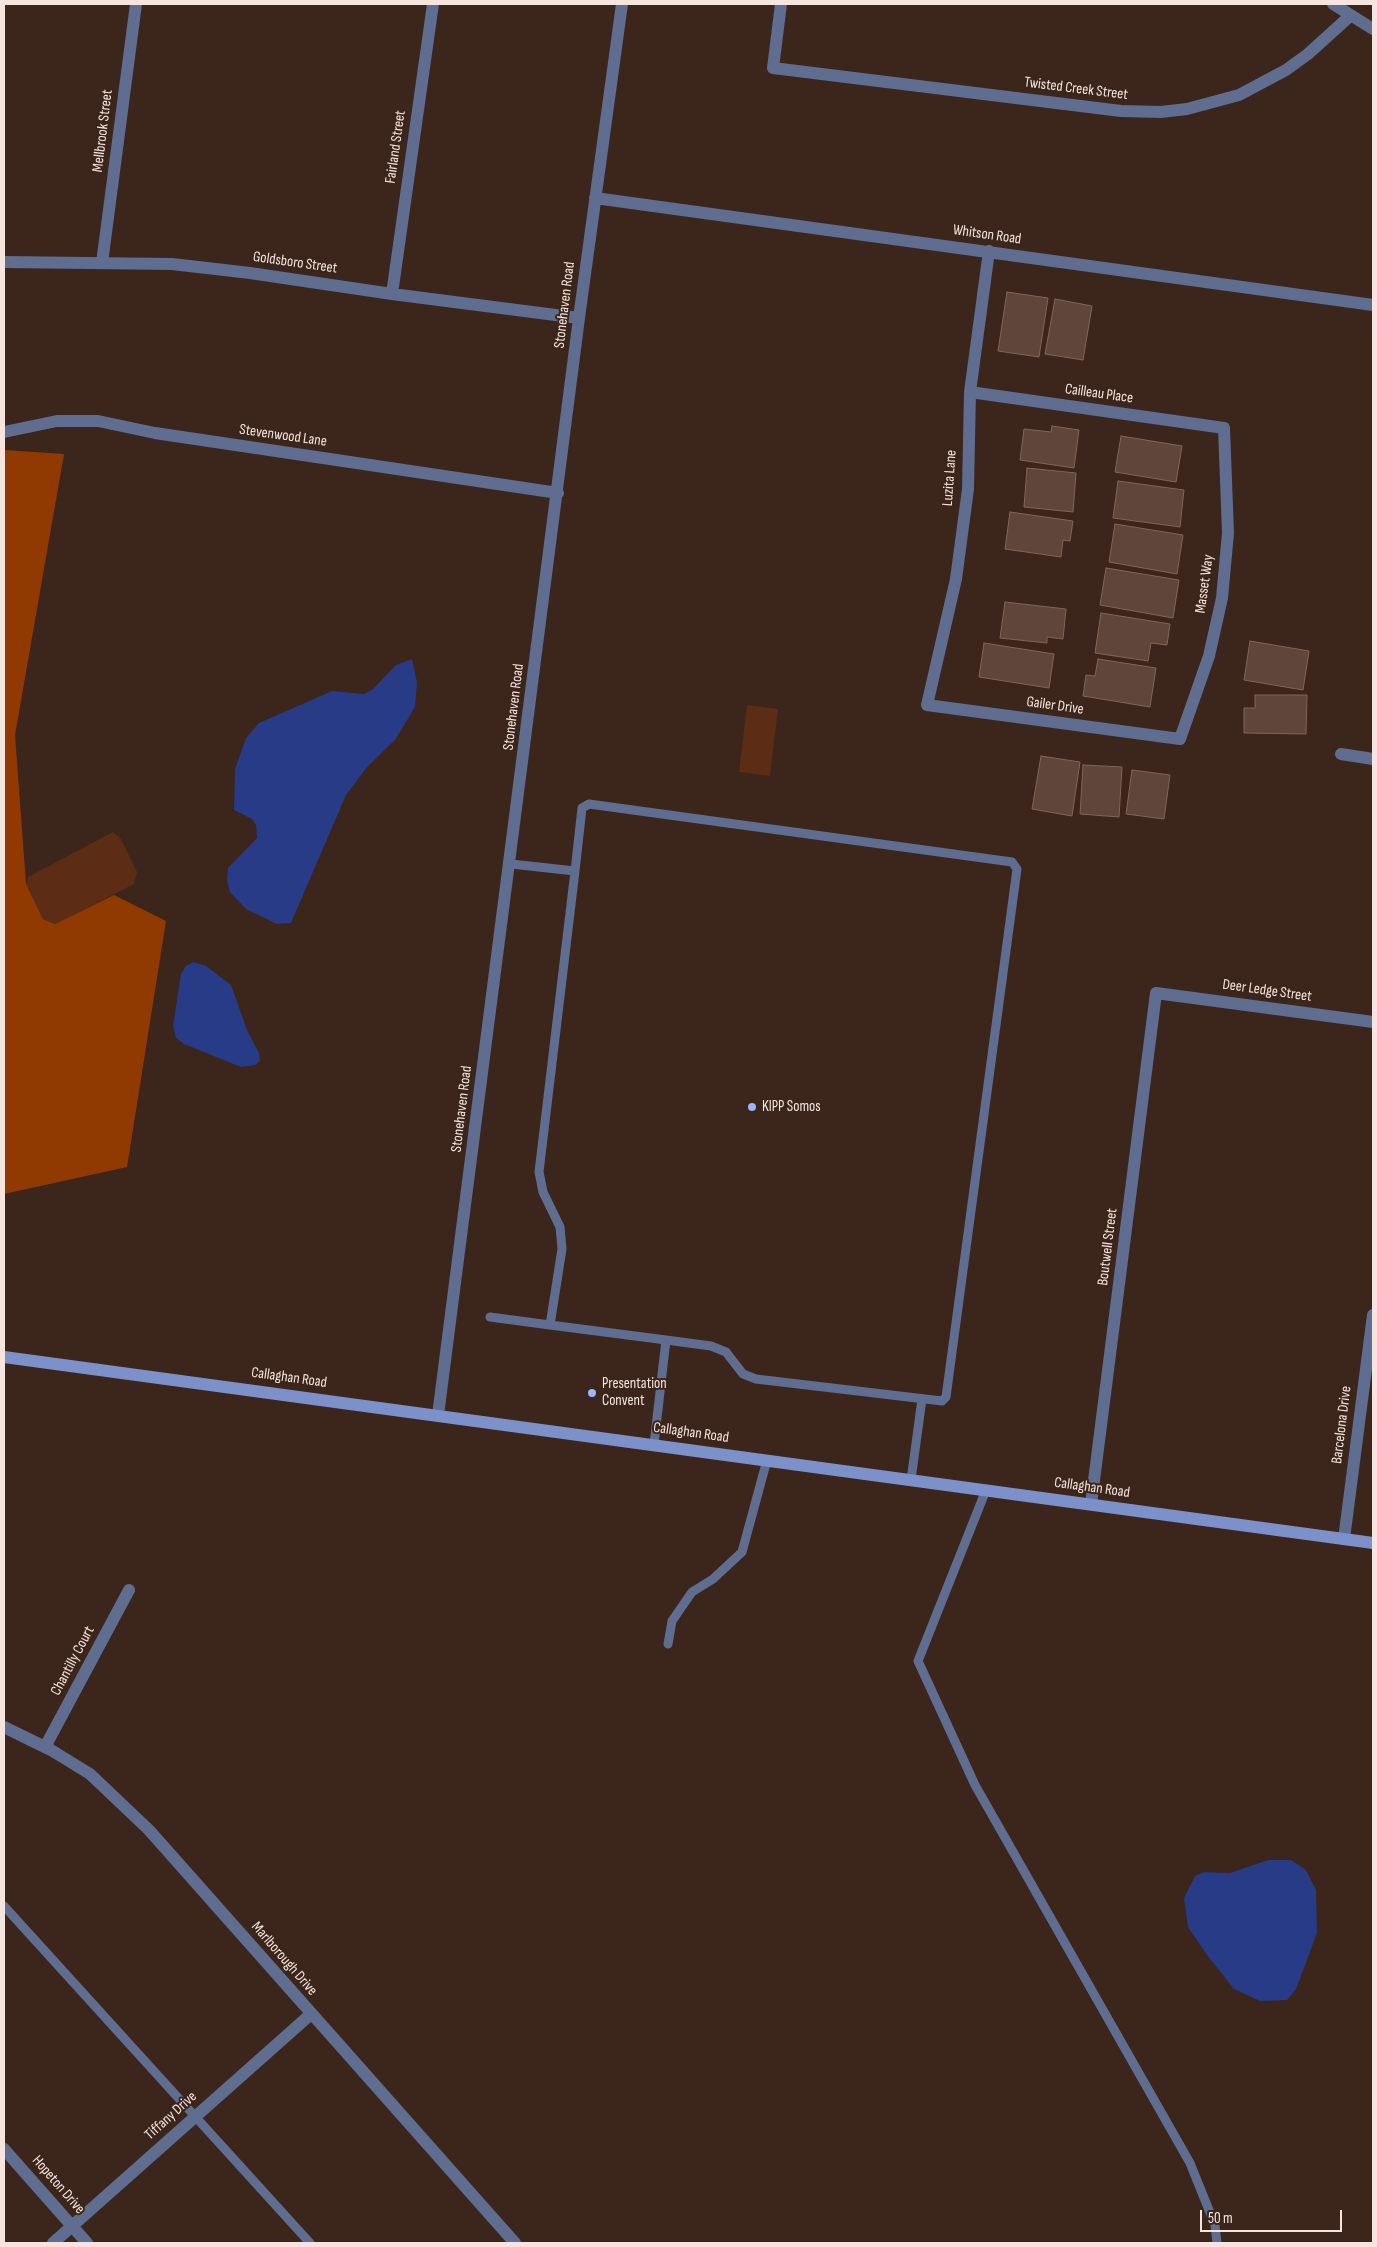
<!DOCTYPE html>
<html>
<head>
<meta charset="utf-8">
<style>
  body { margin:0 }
  #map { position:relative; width:1377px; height:2247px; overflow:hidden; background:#3c251a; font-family:"Sofia Sans Condensed",sans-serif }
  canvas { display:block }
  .frame { position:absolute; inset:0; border:5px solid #f5e5de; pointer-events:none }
  .scale { position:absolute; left:1200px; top:2210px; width:142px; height:22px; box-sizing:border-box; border:2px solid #f5e5de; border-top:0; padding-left:6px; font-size:15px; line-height:18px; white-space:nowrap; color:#f5e5de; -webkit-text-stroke:4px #3c251a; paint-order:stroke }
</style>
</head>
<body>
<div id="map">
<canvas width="1377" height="2247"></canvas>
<div class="frame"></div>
<div class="scale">50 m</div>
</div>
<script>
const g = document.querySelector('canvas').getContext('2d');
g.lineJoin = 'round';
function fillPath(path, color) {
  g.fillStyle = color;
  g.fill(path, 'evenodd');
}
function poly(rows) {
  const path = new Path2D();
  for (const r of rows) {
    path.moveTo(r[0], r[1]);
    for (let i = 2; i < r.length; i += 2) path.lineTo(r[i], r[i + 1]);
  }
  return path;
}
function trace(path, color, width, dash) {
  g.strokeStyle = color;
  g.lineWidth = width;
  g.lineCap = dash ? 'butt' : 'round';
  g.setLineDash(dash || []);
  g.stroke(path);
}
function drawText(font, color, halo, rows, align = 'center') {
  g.font = font + ' "Sofia Sans Condensed",sans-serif';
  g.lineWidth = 4;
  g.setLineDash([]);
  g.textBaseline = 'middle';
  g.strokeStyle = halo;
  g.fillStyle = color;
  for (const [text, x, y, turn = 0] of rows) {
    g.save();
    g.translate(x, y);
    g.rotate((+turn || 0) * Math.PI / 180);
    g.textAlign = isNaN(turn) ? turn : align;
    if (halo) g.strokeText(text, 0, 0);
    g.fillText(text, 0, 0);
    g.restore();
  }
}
fillPath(poly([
  [747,705,778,709,770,776,739,772],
  [113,832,121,839,137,872,134,884,55,924,43,919,26,884,28,877]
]), '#5d2c14');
fillPath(poly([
  [4,450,64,454,15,735,26,884,43,919,55,924,114,895,166,921,127,1167,4,1194]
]), '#903a02');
fillPath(poly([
  [412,659,417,682,415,707,395,740,368,766,346,795,291,923,277,924,246,909,230,892,227,880,228,868,257,838,256,825,252,819,234,810,235,769,246,738,259,723,332,691,364,694,373,689,396,665],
  [193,962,206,966,231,985,247,1030,259,1053,260,1061,255,1065,241,1067,184,1044,176,1038,173,1026,181,974,186,966],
  [1268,1860,1291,1860,1306,1870,1316,1890,1317,1933,1296,1989,1287,2000,1260,2001,1234,1989,1207,1955,1188,1927,1184,1898,1195,1876,1204,1872,1230,1873]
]), '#273b87');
const building = poly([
  [1007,292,1048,298,1039,357,998,351,1007,292],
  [1055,299,1092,306,1083,360,1045,354,1055,299],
  [1052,426,1079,430,1074,468,1020,460,1024,429,1051,432,1052,426],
  [1121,436,1182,446,1176,482,1115,472,1121,436],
  [1027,468,1076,473,1073,512,1024,507,1027,468],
  [1118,481,1184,490,1180,527,1113,518,1118,481],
  [1010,512,1073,521,1070,541,1063,540,1061,557,1005,549,1010,512],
  [1115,524,1183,535,1177,574,1109,562,1115,524],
  [1106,568,1179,580,1173,618,1100,605,1106,568],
  [1005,602,1066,609,1063,639,1047,637,1047,643,1000,638,1005,602],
  [1101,613,1170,624,1167,645,1151,643,1148,661,1095,653,1101,613],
  [1250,641,1309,651,1303,690,1244,680,1250,641],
  [984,643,1054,654,1049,688,979,677,984,643],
  [1098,659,1156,668,1150,707,1083,696,1086,675,1095,676,1098,659],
  [1255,695,1307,695,1306,734,1244,733,1244,708,1255,708,1255,695],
  [1041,756,1080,762,1072,816,1032,809,1041,756],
  [1083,765,1122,767,1119,817,1080,814,1083,765],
  [1132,770,1170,775,1164,819,1126,814,1132,770]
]);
fillPath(building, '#5f463a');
trace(building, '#816659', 1);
trace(poly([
  [511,864,575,871,539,1172,543,1192,560,1227,562,1249,550,1325,666,1340,654,1444],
  [575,871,582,808,589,804,1012,862,1017,869,946,1397,942,1401,756,1379,743,1374,726,1352,711,1346,666,1340],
  [490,1317,550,1325],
  [911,1480,922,1399],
  [986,1490,918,1661,975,1785,1190,2163,1215,2225,1217,2243],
  [668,1644,672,1621,692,1592,713,1579,742,1552,767,1460],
  [4,1906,310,2243]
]), '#5f6d90', 9);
trace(poly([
  [781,4,773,68,1121,111,1161,112,1187,109,1239,95,1286,70,1308,54,1350,16],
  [1333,4,1373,29],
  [595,198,1373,305],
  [4,262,172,264,250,273,392,294,579,318],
  [102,263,136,4],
  [392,294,433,4],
  [970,392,1224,428,1228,533,1222,598,1209,656,1180,739,927,705,956,579,968,489,970,392,989,251],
  [4,432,57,421,98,421,155,433,558,493],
  [1341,754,1373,759],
  [438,1415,579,318,622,4],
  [1091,1504,1156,993,1373,1022],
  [1344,1539,1373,1315],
  [4,1727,51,1750,90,1774,149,1830,515,2243],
  [45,1747,129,1590],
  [4,2149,87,2243],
  [53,2243,311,2014]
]), '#5f6d90', 12);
trace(poly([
  [4,1357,1373,1543]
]), '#7c91c9', 12);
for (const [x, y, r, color] of [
  [752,1107,5,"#9ab5fd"],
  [592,1393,5,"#9ab5fd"]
]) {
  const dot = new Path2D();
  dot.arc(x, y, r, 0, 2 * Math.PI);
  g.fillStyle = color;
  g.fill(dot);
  trace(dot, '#3c251a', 2);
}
drawText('15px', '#f5e5de', '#3c251a', [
  ["Twisted Creek Street",1076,89,7],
  ["Mellbrook Street",103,131,-83],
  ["Fairland Street",396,147,-82],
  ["Whitson Road",987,235,8],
  ["Goldsboro Street",295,263,8],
  ["Stonehaven Road",565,305,-83],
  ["Cailleau Place",1099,394,8],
  ["Stevenwood Lane",283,436,8],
  ["Luzita Lane",950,478,-86],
  ["Masset Way",1205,584,-82],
  ["Gailer Drive",1055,706,8],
  ["Stonehaven Road",514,707,-83],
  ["Deer Ledge Street",1267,991,8],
  ["Stonehaven Road",462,1109,-83],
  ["Boutwell Street",1108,1247,-83],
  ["Callaghan Road",289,1378,8],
  ["Barcelona Drive",1342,1425,-83],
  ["Callaghan Road",691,1433,8],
  ["Callaghan Road",1092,1488,8],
  ["Chantilly Court",73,1661,-62],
  ["Marlborough Drive",284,1959,49],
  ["Tiffany Drive",171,2116,-42],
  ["Hopeton Drive",58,2185,49]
]);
drawText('15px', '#f5e5de', '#3c251a', [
  ["KIPP Somos",762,1107],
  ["Presentation",602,1384],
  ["Convent",602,1401]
], 'left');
</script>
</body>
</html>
